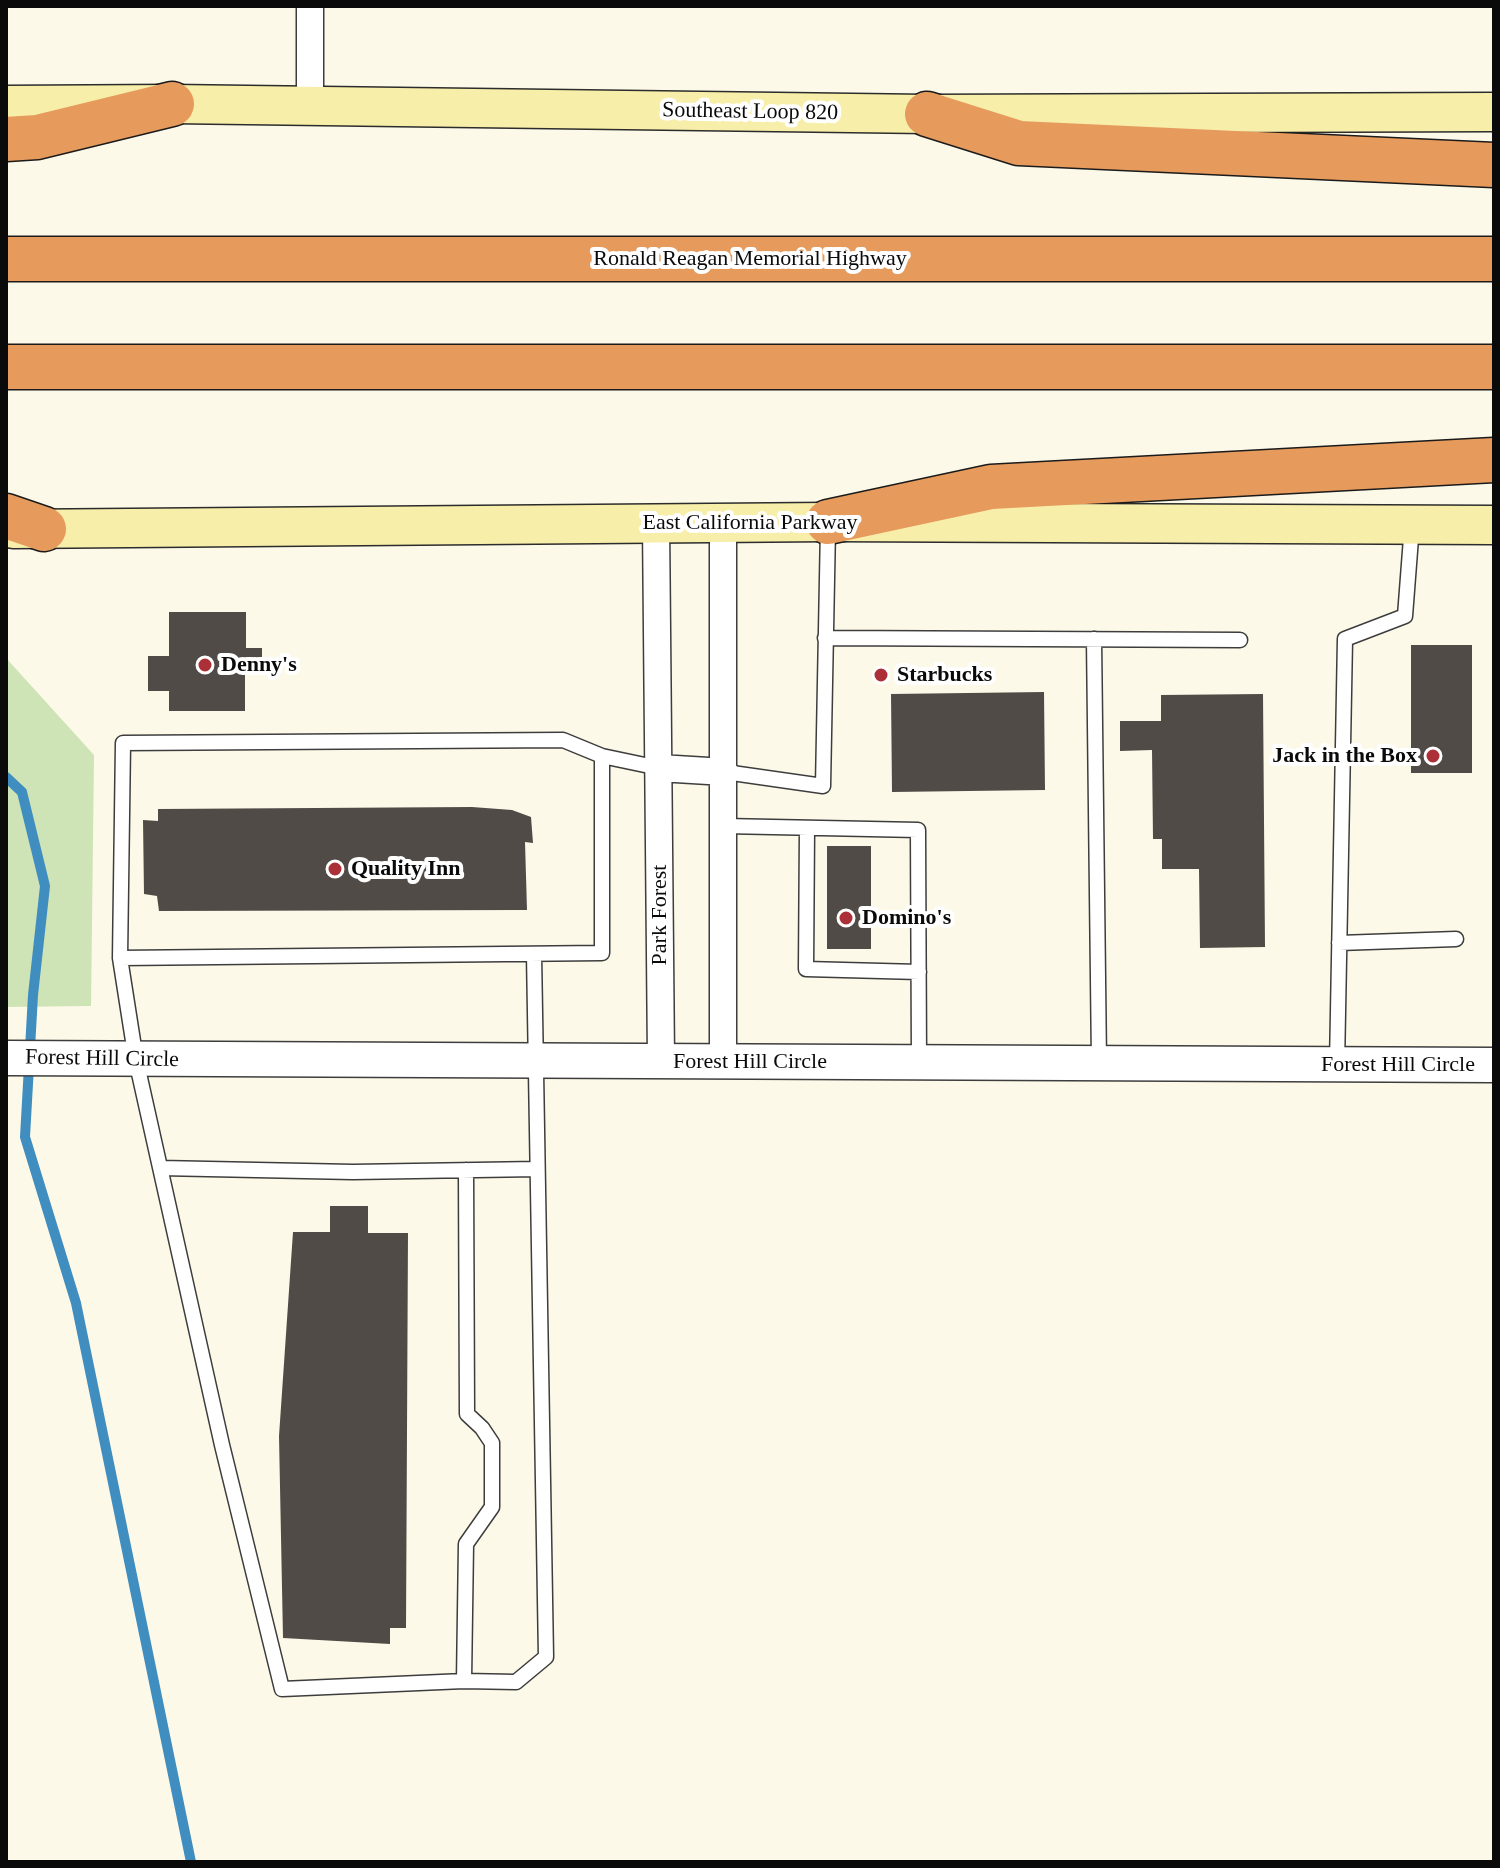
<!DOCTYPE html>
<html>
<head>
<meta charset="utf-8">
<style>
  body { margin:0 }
  #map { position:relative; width:1500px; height:1868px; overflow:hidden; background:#fdf9e8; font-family:"Times New Roman",serif }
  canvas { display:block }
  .frame { position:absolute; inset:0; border:8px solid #0a0a0a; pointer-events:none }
</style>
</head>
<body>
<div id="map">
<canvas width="1500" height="1868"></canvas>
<div class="frame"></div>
</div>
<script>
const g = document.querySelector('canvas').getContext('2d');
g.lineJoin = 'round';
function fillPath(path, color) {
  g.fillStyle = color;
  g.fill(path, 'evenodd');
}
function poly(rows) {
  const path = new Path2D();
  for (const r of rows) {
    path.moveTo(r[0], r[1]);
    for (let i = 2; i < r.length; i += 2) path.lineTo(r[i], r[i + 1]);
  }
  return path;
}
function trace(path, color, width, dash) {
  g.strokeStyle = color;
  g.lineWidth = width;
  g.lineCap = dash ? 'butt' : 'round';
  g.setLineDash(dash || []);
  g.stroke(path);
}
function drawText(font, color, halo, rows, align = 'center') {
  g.font = font + ' "Times New Roman",serif';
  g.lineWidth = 8;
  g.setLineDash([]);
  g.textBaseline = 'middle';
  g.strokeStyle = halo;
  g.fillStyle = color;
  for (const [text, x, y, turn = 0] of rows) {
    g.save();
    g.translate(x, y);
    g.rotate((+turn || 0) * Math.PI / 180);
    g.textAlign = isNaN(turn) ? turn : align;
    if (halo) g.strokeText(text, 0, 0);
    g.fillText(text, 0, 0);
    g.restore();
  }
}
fillPath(poly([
  [6,658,94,755,91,1006,6,1007]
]), '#cee3b6');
trace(poly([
  [6,777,22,792,45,886,33,995,25,1137,76,1303,191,1862]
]), '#408dbf', 10);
fillPath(poly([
  [169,612,246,612,246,648,262,648,262,674,245,674,245,711,169,711,169,691,148,691,148,656,169,656],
  [1411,645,1472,645,1472,773,1411,773],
  [1044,692,1045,790,892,792,891,694],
  [1263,694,1265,947,1200,948,1199,869,1162,869,1162,839,1153,839,1152,750,1120,751,1120,721,1161,721,1161,695],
  [472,807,512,810,531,817,533,843,525,842,527,910,159,911,157,896,144,894,143,820,158,821,158,809],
  [827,846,871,846,871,949,827,949],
  [330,1206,368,1206,368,1233,408,1233,406,1628,390,1628,390,1644,283,1638,279,1436,293,1232,330,1232]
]), '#514b47');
const service = poly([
  [825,638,1240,640],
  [1094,639,1099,1063],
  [725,772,823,786,828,527],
  [724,826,918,830,919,1063],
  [807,828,806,969,919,972],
  [1339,943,1456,939],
  [534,954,546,1657,516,1682,464,1681,282,1689,222,1445,136,1060,120,958,123,743,563,740,602,756,659,768],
  [120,958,602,953,602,756],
  [1337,1065,1345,639,1405,616,1412,525],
  [160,1168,353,1172,537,1169],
  [464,1681,466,1544,492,1507,492,1443,482,1428,467,1414,466,1170]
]);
const minor = poly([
  [310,6,310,107],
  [656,523,661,1061],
  [723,523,723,1061],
  [659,768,725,772]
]);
const tertiary = poly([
  [6,1058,1494,1065]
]);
const secondary = poly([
  [6,105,172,104,927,114,1494,112],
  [13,529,828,522,1494,525]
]);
const motorway = poly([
  [927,114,1019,143,1494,165],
  [6,139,37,137,172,104],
  [6,259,1494,259],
  [6,367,1494,367],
  [6,516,44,529],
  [828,522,991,487,1494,460]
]);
trace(service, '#3d3d3d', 17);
trace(minor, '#3d3d3d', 29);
trace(tertiary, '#3d3d3d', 37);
trace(secondary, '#2c2c2c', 41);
trace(motorway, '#1b1b1b', 47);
trace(service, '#fff', 14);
trace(minor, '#fff', 26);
trace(tertiary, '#fff', 34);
trace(secondary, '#f7eea9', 38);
trace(motorway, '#e69b5d', 44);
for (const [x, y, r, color] of [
  [205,665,8,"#ab3037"],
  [881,675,8,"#ab3037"],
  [1433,756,8,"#ab3037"],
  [335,869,8,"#ab3037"],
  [846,918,8,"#ab3037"]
]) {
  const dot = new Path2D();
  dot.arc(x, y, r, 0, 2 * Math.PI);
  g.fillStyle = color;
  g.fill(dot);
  trace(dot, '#fff', 3);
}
drawText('22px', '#0a0a0a', '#fff', [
  ["Southeast Loop 820",750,112,1],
  ["Ronald Reagan Memorial Highway",750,259],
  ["East California Parkway",750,523],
  ["Park Forest",660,915,-90],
  ["Forest Hill Circle",102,1059,1],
  ["Forest Hill Circle",750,1062],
  ["Forest Hill Circle",1398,1065]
]);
drawText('bold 22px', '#0a0a0a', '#fff', [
  ["Denny's",221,665],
  ["Starbucks",897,675],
  ["Jack in the Box",1417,756,"right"],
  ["Quality Inn",351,869],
  ["Domino's",862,918]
], 'left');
</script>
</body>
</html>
